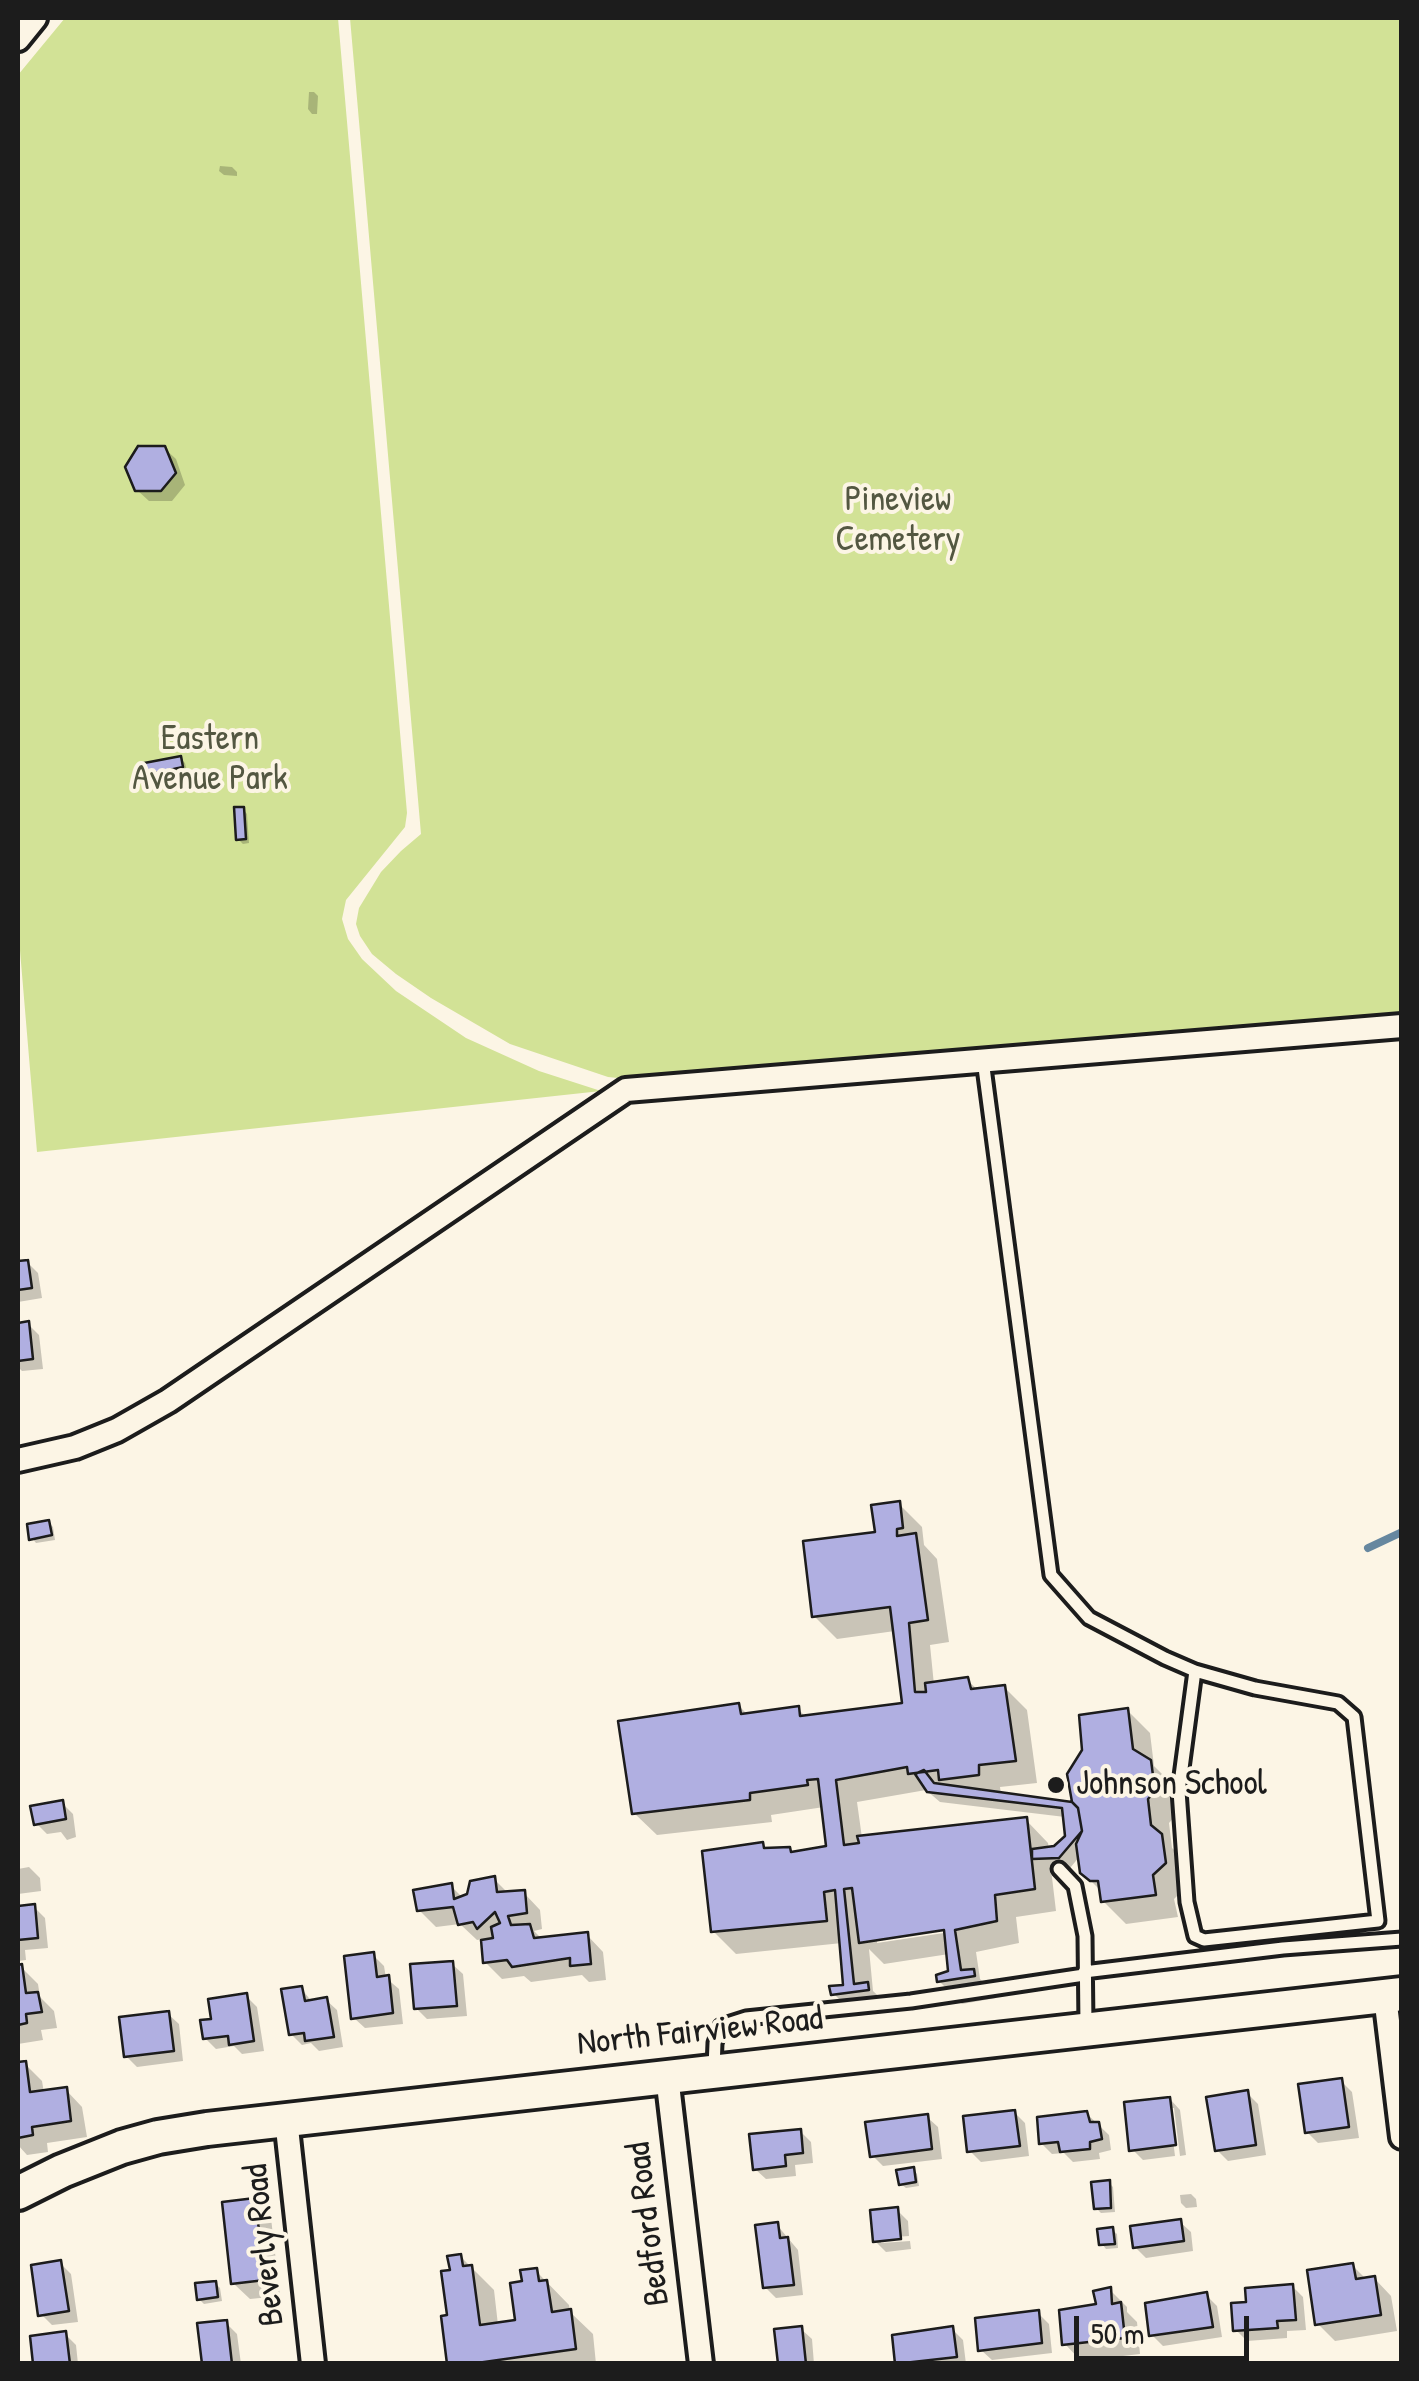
<!DOCTYPE html>
<html>
<head>
<meta charset="utf-8">
<style>
  body { margin:0 }
  #map { position:relative; width:1419px; height:2381px; overflow:hidden; background:#fcf5e5; font-family:"Patrick Hand",sans-serif }
  canvas { display:block }
  .frame { position:absolute; inset:0; border:20px solid #1c1c1c; pointer-events:none }
  .scale { position:absolute; left:1074px; top:2316px; width:175px; height:45px; box-sizing:border-box; border:5px solid #1c1c1c; border-top:0; padding-left:12px; font-size:30px; line-height:35px; white-space:nowrap; color:#1c1c1c; -webkit-text-stroke:8px #fcf5e5; paint-order:stroke }
</style>
</head>
<body>
<div id="map">
<canvas width="1419" height="2381"></canvas>
<div class="frame"></div>
<div class="scale">50 m</div>
</div>
<script>
const g = document.querySelector('canvas').getContext('2d');
g.lineJoin = 'round';
function fillPath(path, color) {
  g.fillStyle = color;
  g.fill(path, 'evenodd');
}
function poly(rows) {
  const path = new Path2D();
  for (const r of rows) {
    path.moveTo(r[0], r[1]);
    for (let i = 2; i < r.length; i += 2) path.lineTo(r[i], r[i + 1]);
  }
  return path;
}
function trace(path, color, width, dash) {
  g.strokeStyle = color;
  g.lineWidth = width;
  g.lineCap = dash ? 'butt' : 'round';
  g.setLineDash(dash || []);
  g.stroke(path);
}
function drawText(font, color, halo, rows, align = 'center') {
  g.font = font + ' "Patrick Hand",sans-serif';
  g.lineWidth = 8;
  g.setLineDash([]);
  g.textBaseline = 'middle';
  g.strokeStyle = halo;
  g.fillStyle = color;
  for (const [text, x, y, turn = 0] of rows) {
    g.save();
    g.translate(x, y);
    g.rotate((+turn || 0) * Math.PI / 180);
    g.textAlign = isNaN(turn) ? turn : align;
    if (halo) g.strokeText(text, 0, 0);
    g.fillText(text, 0, 0);
    g.restore();
  }
}
fillPath(poly([
  [65,18,338,18,407,813,405,827,346,900,342,919,348,939,362,959,396,991,466,1038,539,1071,601,1091,37,1152,18,927,18,75],
  [350,18,1401,18,1401,1014,628,1079,608,1077,510,1044,431,998,396,974,372,954,360,936,356,924,359,908,381,872,401,851,421,834]
]), '#d2e296');
fillPath(poly([
  [309,92,314,92,318,96,317,114,312,114,308,109],
  [220,166,232,167,237,172,237,176,224,175,219,171],
  [164,448,176,459,185,485,172,501,149,501,137,490],
  [180,758,185,763,187,771,148,779,144,774],
  [243,809,247,814,249,843,243,844,238,839],
  [27,1262,38,1273,42,1298,18,1302,18,1264],
  [28,1324,39,1335,43,1369,22,1371,18,1367,18,1325],
  [899,1504,922,1527,924,1545,937,1559,949,1642,930,1645,934,1685,967,1680,978,1690,1004,1687,1027,1710,1037,1783,1000,1787,1001,1794,1075,1805,1127,1710,1150,1733,1154,1766,1173,1785,1177,1814,1169,1823,1172,1848,1184,1859,1187,1886,1174,1899,1178,1917,1126,1924,1103,1901,1102,1892,1082,1872,1080,1856,1070,1868,1051,1869,1056,1911,1016,1917,1019,1943,976,1952,980,1979,996,1994,996,1998,962,2004,939,1981,951,1973,949,1954,884,1964,869,1949,873,1991,890,2007,890,2012,856,2016,834,1994,845,1987,842,1943,736,1954,713,1931,762,1844,769,1850,789,1850,794,1854,829,1848,824,1807,771,1815,772,1822,657,1835,634,1813,738,1705,748,1715,798,1709,807,1718,904,1706,895,1631,837,1639,814,1616],
  [926,1790,940,1802,1065,1817,1068,1837,1055,1848,1049,1849,1048,1843,1026,1820,862,1838,857,1802],
  [956,1926,957,1931,877,1943,877,1938],
  [48,1522,53,1527,55,1540,36,1543,32,1538],
  [62,1803,73,1814,76,1837,67,1840,61,1832,47,1834,36,1823],
  [29,1867,40,1878,41,1891,18,1894,18,1869],
  [494,1879,509,1894,524,1893,540,1910,542,1929,534,1931,543,1940,587,1935,603,1952,606,1980,589,1982,582,1975,531,1982,524,1976,502,1979,485,1962,483,1939,477,1940,460,1924,436,1927,419,1910,451,1886,463,1898],
  [34,1907,45,1918,48,1948,25,1950,26,1960,18,1961,18,1909],
  [373,1955,384,1966,386,1978,399,1989,403,2024,365,2028,354,2018],
  [452,1964,463,1974,467,2016,427,2019,416,2008],
  [21,1967,38,1984,40,1997,54,2011,57,2028,41,2030,43,2040,18,2044,18,1968],
  [301,1988,312,2002,326,2000,337,2010,343,2047,319,2051,311,2043,302,2045,291,2034],
  [246,1996,257,2007,264,2051,242,2054,234,2046,216,2049,205,2038,214,2021],
  [168,2014,179,2024,183,2061,137,2067,126,2056],
  [25,2064,42,2081,44,2093,66,2090,82,2107,87,2137,47,2143,48,2152,27,2155,18,2145,18,2065],
  [1341,2081,1352,2092,1359,2138,1318,2143,1307,2132],
  [1247,2093,1258,2104,1266,2155,1228,2161,1217,2150],
  [1170,2099,1180,2110,1186,2155,1180,2156,1174,2108,1169,2108,1175,2156,1143,2160,1132,2149],
  [1014,2112,1025,2123,1029,2156,981,2162,970,2151],
  [1086,2113,1109,2135,1111,2150,1099,2153,1100,2159,1073,2162,1064,2153,1052,2154,1041,2143],
  [927,2117,938,2127,942,2159,883,2166,872,2155],
  [800,2131,811,2142,813,2163,795,2165,796,2176,766,2179,755,2169],
  [913,2169,917,2174,919,2186,906,2188,901,2184],
  [1109,2183,1113,2187,1115,2212,1101,2213,1096,2208],
  [1191,2194,1196,2199,1197,2207,1186,2208,1181,2203,1180,2195],
  [254,2201,271,2218,280,2296,250,2299,233,2283],
  [897,2210,908,2221,909,2236,881,2238,881,2243,910,2241,911,2249,886,2252,875,2241],
  [1180,2222,1191,2232,1193,2251,1146,2258,1135,2247],
  [777,2225,798,2250,803,2295,776,2298,765,2287],
  [1112,2230,1117,2234,1118,2248,1106,2249,1102,2244],
  [460,2256,494,2290,498,2325,518,2322,525,2284,536,2271,569,2305,570,2312,593,2334,596,2364,450,2364,452,2272],
  [60,2263,71,2274,78,2322,52,2325,41,2314],
  [1352,2265,1367,2280,1375,2279,1391,2296,1397,2331,1335,2341,1318,2324],
  [215,2283,220,2288,222,2301,204,2304,199,2299],
  [1292,2286,1303,2297,1306,2330,1287,2331,1287,2338,1247,2341,1236,2330,1249,2304],
  [1110,2290,1127,2307,1127,2312,1137,2322,1140,2354,1081,2361,1065,2344],
  [1206,2295,1217,2306,1222,2337,1163,2346,1152,2335],
  [1038,2313,1049,2324,1052,2353,992,2360,981,2350],
  [226,2323,237,2334,241,2364,204,2364],
  [801,2329,812,2339,814,2364,780,2364],
  [952,2329,963,2340,966,2364,898,2364],
  [65,2334,76,2345,78,2364,36,2364]
]), '#0003');
trace(poly([
  [1368,1548,1402,1532]
]), '#66879f', 8);
const building = poly([
  [138,446,165,446,176,473,161,491,135,491,125,467,138,446],
  [181,756,183,767,141,776,139,764,181,756],
  [234,807,244,807,246,839,236,840,234,807],
  [28,1260,32,1288,18,1290,18,1261,28,1260],
  [29,1321,33,1359,18,1361,18,1323,29,1321],
  [900,1501,903,1528,897,1529,897,1536,916,1533,928,1620,909,1623,915,1692,926,1692,925,1683,968,1677,971,1689,1005,1685,1016,1761,979,1765,979,1775,939,1780,938,1770,908,1774,907,1767,836,1780,844,1845,859,1843,857,1836,1027,1817,1035,1889,995,1895,997,1921,955,1930,961,1970,974,1969,975,1976,937,1982,936,1975,948,1971,944,1930,859,1943,852,1888,844,1889,854,1984,868,1982,869,1990,831,1995,829,1986,843,1985,835,1890,824,1892,827,1921,711,1932,702,1851,763,1842,764,1848,790,1847,791,1852,826,1846,818,1779,807,1780,808,1785,750,1793,750,1800,632,1814,618,1721,739,1703,741,1714,799,1706,800,1716,902,1703,890,1607,812,1617,803,1541,875,1532,871,1505,900,1501],
  [49,1520,52,1535,29,1540,27,1524,49,1520],
  [1128,1708,1133,1749,1151,1760,1155,1791,1148,1799,1151,1825,1162,1834,1166,1863,1153,1875,1156,1895,1101,1902,1098,1881,1090,1881,1080,1873,1076,1844,1082,1831,1078,1808,1072,1802,1067,1774,1082,1750,1079,1715,1128,1708],
  [924,1770,934,1783,1072,1802,1078,1808,1082,1831,1059,1858,1032,1859,1032,1849,1054,1846,1065,1836,1062,1808,927,1792,915,1774,924,1770],
  [63,1800,66,1819,34,1825,30,1806,63,1800],
  [495,1876,497,1892,525,1890,527,1913,508,1916,511,1925,530,1924,534,1938,588,1932,591,1964,570,1966,570,1958,512,1967,507,1960,483,1963,481,1940,493,1938,491,1927,500,1923,495,1912,477,1929,473,1922,458,1925,453,1907,417,1911,413,1890,452,1883,454,1899,467,1894,470,1881,495,1876],
  [35,1904,38,1938,18,1940,18,1906,35,1904],
  [374,1952,377,1977,389,1975,393,2013,351,2019,344,1956,374,1952],
  [453,1961,457,2006,414,2009,410,1964,453,1961],
  [22,1964,26,1993,38,1992,42,2012,26,2014,27,2023,18,2025,18,1965,22,1964],
  [302,1986,305,2001,327,1997,334,2037,305,2041,304,2033,289,2035,281,1989,302,1986],
  [247,1993,254,2041,229,2045,228,2036,203,2039,200,2020,211,2019,208,1999,247,1993],
  [169,2011,174,2051,124,2057,119,2017,169,2011],
  [26,2061,30,2092,67,2087,71,2121,32,2127,33,2135,18,2138,18,2062,26,2061],
  [1342,2078,1349,2127,1305,2133,1298,2084,1342,2078],
  [1248,2090,1256,2145,1215,2151,1206,2097,1248,2090],
  [1170,2097,1176,2145,1129,2151,1124,2102,1170,2097],
  [1015,2110,1020,2146,967,2152,963,2116,1015,2110],
  [1087,2111,1090,2122,1099,2122,1102,2139,1090,2142,1090,2149,1060,2152,1058,2142,1039,2144,1037,2117,1087,2111],
  [928,2114,932,2149,870,2157,865,2122,928,2114],
  [801,2129,803,2153,785,2155,786,2166,753,2170,749,2134,801,2129],
  [914,2167,916,2182,899,2185,896,2170,914,2167],
  [1110,2180,1111,2208,1094,2209,1091,2182,1110,2180],
  [255,2198,265,2280,231,2284,222,2202,255,2198],
  [898,2207,901,2239,873,2242,870,2210,898,2207],
  [1181,2219,1184,2241,1133,2248,1130,2226,1181,2219],
  [778,2222,780,2238,788,2237,794,2285,763,2288,755,2225,778,2222],
  [1113,2227,1115,2244,1099,2245,1097,2229,1113,2227],
  [461,2254,463,2266,472,2265,480,2325,515,2320,510,2283,522,2281,520,2270,537,2268,539,2281,547,2280,552,2312,571,2309,576,2349,470,2364,447,2364,441,2316,447,2315,441,2271,450,2270,447,2256,461,2254],
  [61,2260,69,2311,38,2316,31,2265,61,2260],
  [1353,2263,1356,2279,1375,2276,1381,2315,1315,2325,1307,2270,1353,2263],
  [216,2281,218,2297,197,2300,195,2283,216,2281],
  [1293,2284,1296,2320,1277,2321,1278,2328,1233,2331,1231,2303,1246,2302,1245,2288,1293,2284],
  [1111,2287,1112,2304,1121,2302,1125,2338,1062,2345,1059,2310,1096,2304,1093,2291,1111,2287],
  [1207,2292,1213,2327,1149,2336,1145,2303,1207,2292],
  [1039,2310,1042,2343,978,2351,975,2318,1039,2310],
  [227,2320,232,2364,202,2364,197,2323,227,2320],
  [802,2326,806,2364,778,2364,774,2329,802,2326],
  [953,2326,957,2357,895,2364,892,2335,953,2326],
  [66,2331,70,2364,33,2364,30,2336,66,2331]
]);
fillPath(building, '#b0afe1');
trace(building, '#1c1c1c', 2.5);
const lane = poly([
  [983,1060,1051,1575,1089,1618,1165,1658,1195,1671,1255,1688,1338,1703,1354,1717,1378,1921,1204,1940,1195,1936,1187,1902,1179,1791,1195,1671],
  [1059,1869,1075,1886,1085,1936,1086,2025],
  [1084,1972,1283,1948,1402,1939],
  [714,2068,715,2043,721,2026,746,2018,911,2001,1084,1975]
]);
const street = poly([
  [18,39,35,18],
  [18,1460,75,1447,117,1430,168,1401,626,1090,1402,1026],
  [1385,1996,1402,2137],
  [667,2076,701,2364],
  [286,2119,313,2364]
]);
const secondary = poly([
  [18,2193,62,2171,122,2147,158,2137,207,2129,1402,1994]
]);
trace(lane, '#1c1c1c', 19);
trace(street, '#1c1c1c', 30);
trace(secondary, '#1c1c1c', 40);
trace(lane, '#fcf5e5', 11);
trace(street, '#fcf5e5', 22);
trace(secondary, '#fcf5e5', 32);
for (const [x, y, r, color] of [
  [1056,1785,10,"#1c1c1c"]
]) {
  const dot = new Path2D();
  dot.arc(x, y, r, 0, 2 * Math.PI);
  g.fillStyle = color;
  g.fill(dot);
  trace(dot, '#fcf5e5', 4);
}
drawText('35px', '#535741', '#fcf5e5', [
  ["Pineview",898,501],
  ["Cemetery",898,541],
  ["Eastern",210,740],
  ["Avenue Park",210,780]
]);
drawText('35px', '#1c1c1c', '#fcf5e5', [
  ["Johnson School",1076,1785]
], 'left');
drawText('35px', '#1c1c1c', '#fcf5e5', [
  ["North Fairview Road",700,2032,-6],
  ["Bedford Road",649,2224,-97],
  ["Beverly Road",265,2245,-96]
]);
</script>
</body>
</html>
